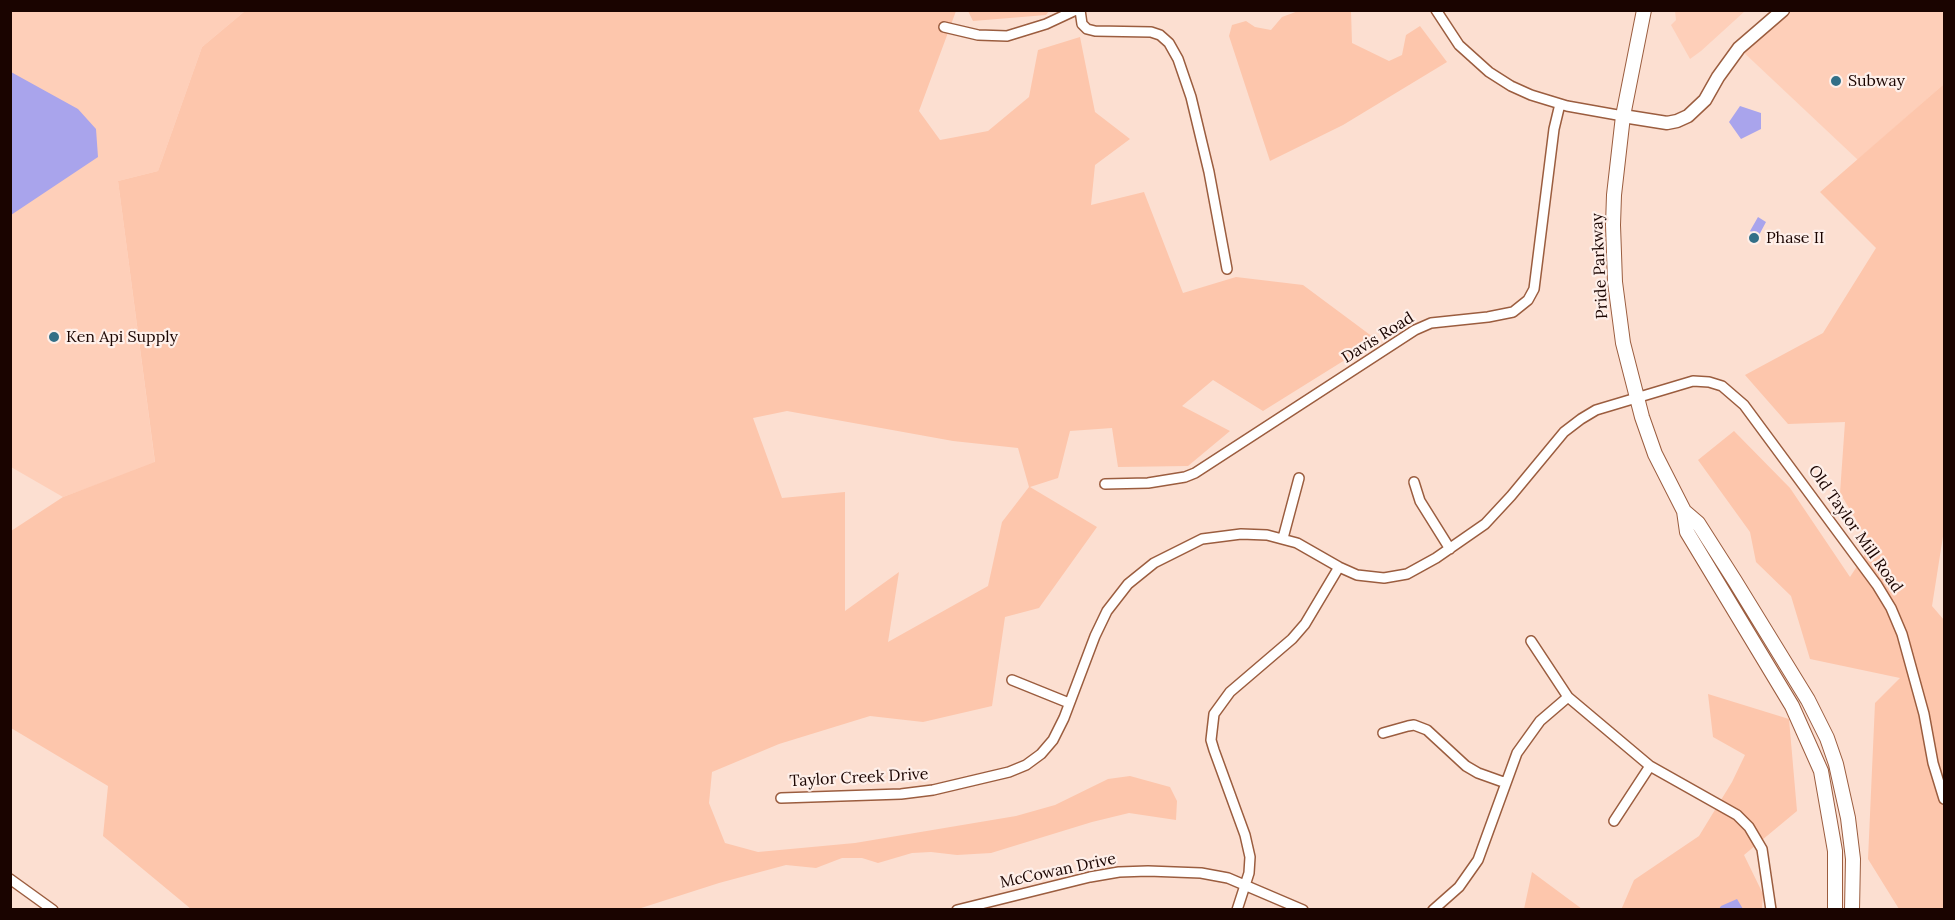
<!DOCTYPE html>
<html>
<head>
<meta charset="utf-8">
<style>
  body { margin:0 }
  #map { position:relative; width:1955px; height:920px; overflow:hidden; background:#fcdfd1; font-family:Lora,serif }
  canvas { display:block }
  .frame { position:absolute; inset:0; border:12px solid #1a0400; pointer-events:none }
</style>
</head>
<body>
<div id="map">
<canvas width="1955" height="920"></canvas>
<div class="frame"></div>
</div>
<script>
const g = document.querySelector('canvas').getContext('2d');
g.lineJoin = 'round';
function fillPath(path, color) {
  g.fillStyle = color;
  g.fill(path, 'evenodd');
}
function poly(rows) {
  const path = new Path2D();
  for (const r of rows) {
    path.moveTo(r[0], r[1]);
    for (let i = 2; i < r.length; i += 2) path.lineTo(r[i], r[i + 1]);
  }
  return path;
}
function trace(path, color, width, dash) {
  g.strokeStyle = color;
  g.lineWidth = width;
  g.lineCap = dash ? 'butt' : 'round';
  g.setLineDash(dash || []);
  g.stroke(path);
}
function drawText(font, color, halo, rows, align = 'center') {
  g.font = font + ' Lora,serif';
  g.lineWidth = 4.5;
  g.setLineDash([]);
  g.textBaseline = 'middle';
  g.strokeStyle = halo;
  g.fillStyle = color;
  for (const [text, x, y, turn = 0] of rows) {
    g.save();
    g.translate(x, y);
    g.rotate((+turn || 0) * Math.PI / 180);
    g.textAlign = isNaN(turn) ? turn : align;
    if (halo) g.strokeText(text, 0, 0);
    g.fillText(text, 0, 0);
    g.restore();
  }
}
fillPath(poly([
  [11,11,245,11,202,47,158,171,118,181,155,463,63,497,11,467],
  [1675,11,1675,10,1745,11,1701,51,1690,59,1671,25,1676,20],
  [1783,11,1944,11,1944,84,1858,160,1739,48]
]), '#fecfb9');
fillPath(poly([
  [1301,10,1351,11,1352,43,1389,61,1402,55,1406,35,1420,26,1447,62,1343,125,1270,161,1229,36,1232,25,1246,21,1255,27,1271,30,1282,17],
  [245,11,956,11,919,111,940,140,988,131,1029,97,1038,50,1080,37,1095,112,1130,139,1095,165,1091,205,1144,192,1183,293,1236,277,1303,285,1377,340,1263,411,1213,380,1182,406,1230,431,1188,466,1118,467,1112,428,1070,431,1058,478,1030,487,1097,527,1039,608,1005,617,992,706,923,722,870,716,779,744,712,772,709,803,725,843,758,852,855,843,1016,816,1055,805,1108,779,1130,776,1170,787,1177,801,1176,820,1129,813,1092,822,991,853,957,855,931,852,912,853,878,863,862,858,842,858,816,868,786,865,719,883,638,909,191,909,103,836,108,786,11,728,11,531,63,497,155,462,118,181,158,171,202,47],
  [787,411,953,441,1018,448,1029,487,1002,522,988,586,888,642,899,572,845,611,845,492,782,498,753,418],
  [968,11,1049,11,1046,15,973,21],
  [1944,84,1944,530,1932,606,1944,620,1944,909,1899,909,1868,859,1875,703,1900,678,1810,659,1791,596,1756,562,1750,532,1698,460,1734,431,1790,488,1850,577,1871,545,1840,493,1845,422,1788,424,1745,375,1823,333,1876,248,1820,192],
  [1708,694,1789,719,1797,811,1744,855,1763,894,1762,909,1621,910,1634,880,1699,836,1732,782,1745,755,1713,737],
  [1532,872,1582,909,1524,909]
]), '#fdc6ac');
fillPath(poly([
  [11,72,78,109,96,129,98,157,11,215],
  [1740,106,1761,113,1761,129,1741,139,1729,122],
  [1758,217,1766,222,1758,237,1750,231],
  [1737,899,1743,909,1719,909,1721,906]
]), '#a9a4ec');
const minor = poly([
  [1080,10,1082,24,1087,29,1095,31,1151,32,1160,35,1169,43,1178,59,1191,97,1209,172,1227,269],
  [1436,10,1459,45,1489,72,1511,86,1531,95,1567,106,1623,116],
  [944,27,978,35,1007,36,1046,24,1076,10],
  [1414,482,1420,501,1450,549],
  [1105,484,1148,483,1185,477,1195,473,1415,330,1431,323,1488,317,1513,312,1528,300,1534,289,1554,129,1560,104],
  [1283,538,1299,478],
  [1531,641,1568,697,1650,766,1737,815,1749,827,1762,849,1771,910],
  [1012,680,1069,703],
  [1383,733,1408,726,1414,725,1427,730,1466,766,1478,773,1506,783],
  [781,798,901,794,933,790,1009,772,1026,765,1041,754,1053,740,1064,718,1095,636,1107,611,1128,584,1154,563,1202,539,1241,534,1267,535,1297,543,1339,567,1357,575,1384,578,1407,574,1436,558,1485,524,1511,496,1564,432,1581,419,1596,410,1693,381,1709,382,1722,386,1744,405,1877,585,1891,608,1902,634,1924,714,1933,763,1944,799],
  [1614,821,1650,766],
  [10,879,53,910],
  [957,910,1090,877,1119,872,1148,871,1201,873,1228,878,1303,910],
  [1237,910,1249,873,1250,857,1245,835,1214,750,1211,740,1214,714,1230,692,1292,639,1305,624,1339,567],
  [1433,910,1459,887,1478,860,1517,753,1540,721,1568,697]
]);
const tertiary = poly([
  [1623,116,1667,123,1677,121,1688,116,1705,100,1718,77,1739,48,1783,10]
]);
const secondary = poly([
  [1644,10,1623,116,1614,195,1613,225,1615,282,1623,343,1642,417,1655,454,1684,511,1687,532,1792,706,1821,771,1835,851,1835,910],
  [1684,511,1698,523,1735,581,1808,700,1827,738,1836,764,1848,818,1853,859,1852,910]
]);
trace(minor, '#9b5d3f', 12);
trace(tertiary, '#9b5d3f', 15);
trace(secondary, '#9b5d3f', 16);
trace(minor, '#fff', 9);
trace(tertiary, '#fff', 12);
trace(secondary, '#fff', 14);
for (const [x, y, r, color] of [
  [1836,81,6,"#336f87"],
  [1754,238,6,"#336f87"],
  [54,337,6,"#336f87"]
]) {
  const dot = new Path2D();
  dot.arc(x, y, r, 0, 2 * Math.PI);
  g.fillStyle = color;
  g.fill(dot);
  trace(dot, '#feefe9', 2);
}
drawText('16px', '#1a0400', '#feefe9', [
  ["Subway",1848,81],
  ["Phase II",1766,238],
  ["Ken Api Supply",66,337]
], 'left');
drawText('16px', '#1a0400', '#feefe9', [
  ["Pride Parkway",1600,266,-93],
  ["Davis Road",1378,338,-32],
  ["Old Taylor Mill Road",1855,529,55],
  ["Taylor Creek Drive",859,778,-3],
  ["McCowan Drive",1058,871,-12]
]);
</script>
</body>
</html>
